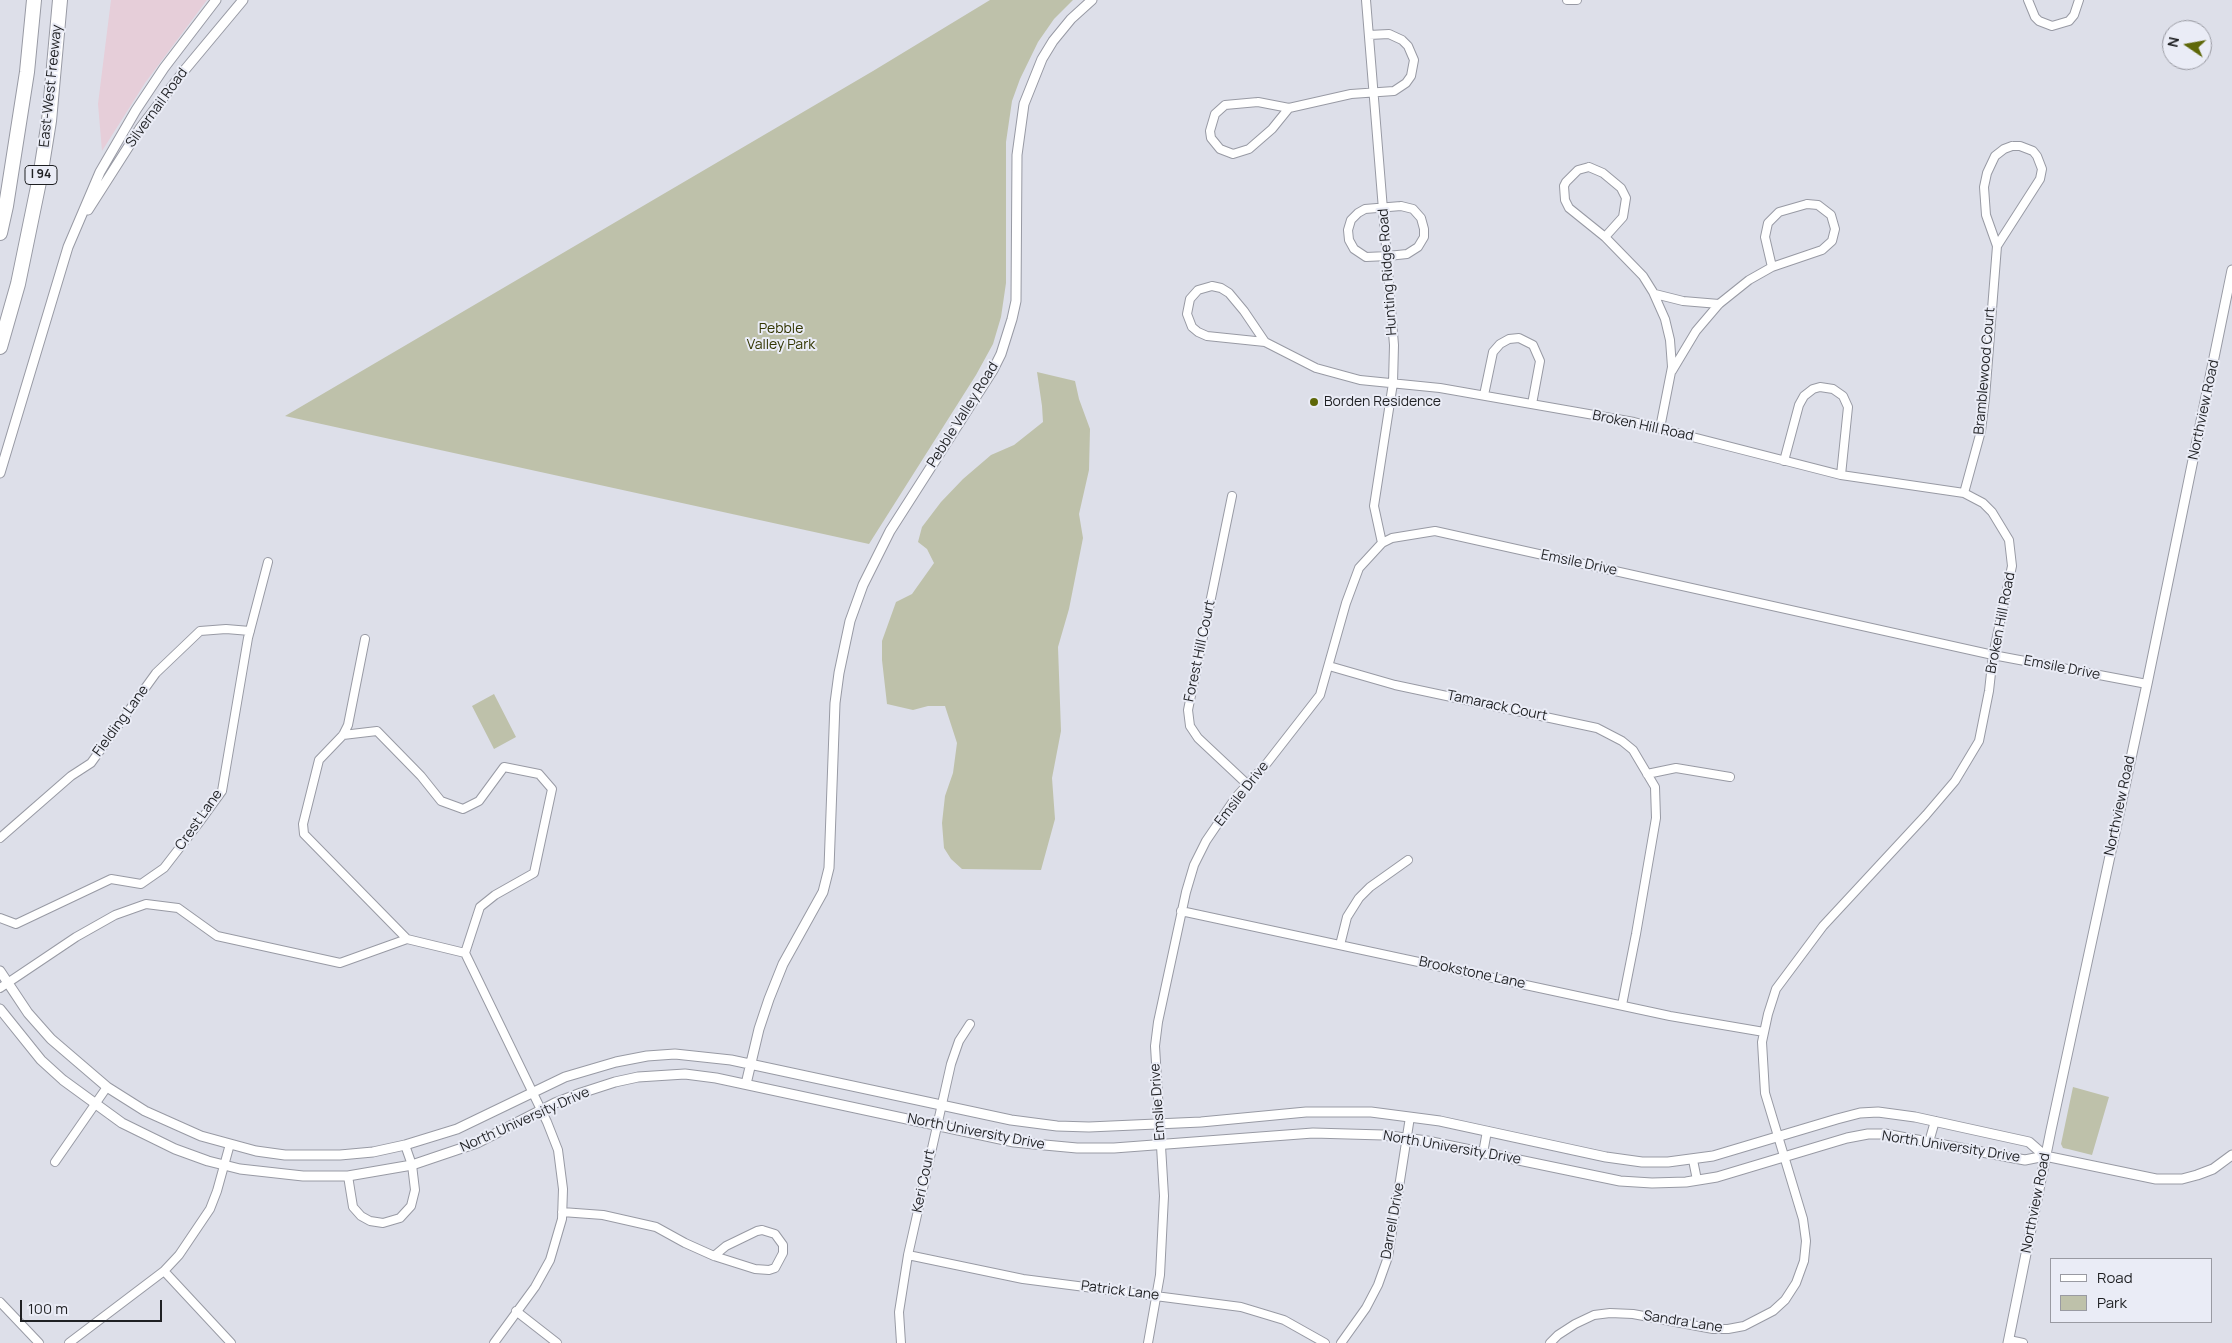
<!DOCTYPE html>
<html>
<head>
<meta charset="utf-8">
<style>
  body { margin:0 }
  #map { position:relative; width:2232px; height:1343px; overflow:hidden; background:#dddfe9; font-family:Manrope,sans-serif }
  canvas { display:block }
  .legend { position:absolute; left:2050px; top:1258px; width:162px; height:65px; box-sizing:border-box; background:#eaecf6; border:1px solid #999aa2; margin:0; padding:6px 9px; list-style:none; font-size:15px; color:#1f2023 }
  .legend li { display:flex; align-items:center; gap:10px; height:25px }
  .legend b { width:25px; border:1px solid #999aa2 }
  .north { position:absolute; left:2162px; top:20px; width:50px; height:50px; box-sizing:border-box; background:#eaecf6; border:1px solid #999aa2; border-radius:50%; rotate:282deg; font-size:14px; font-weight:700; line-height:20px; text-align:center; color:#1f2023 }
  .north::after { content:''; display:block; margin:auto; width:18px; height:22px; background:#5e6708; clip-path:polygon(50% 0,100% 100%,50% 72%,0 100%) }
  .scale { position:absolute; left:20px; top:1300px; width:142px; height:22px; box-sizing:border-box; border:2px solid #1f2023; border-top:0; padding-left:6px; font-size:15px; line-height:18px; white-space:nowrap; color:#1f2023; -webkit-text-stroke:4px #eaecf6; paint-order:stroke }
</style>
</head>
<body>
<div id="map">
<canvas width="2232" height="1343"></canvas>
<ul class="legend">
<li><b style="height:6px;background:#fff"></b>Road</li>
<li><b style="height:14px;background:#bec1aa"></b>Park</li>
</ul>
<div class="north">N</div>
<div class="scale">100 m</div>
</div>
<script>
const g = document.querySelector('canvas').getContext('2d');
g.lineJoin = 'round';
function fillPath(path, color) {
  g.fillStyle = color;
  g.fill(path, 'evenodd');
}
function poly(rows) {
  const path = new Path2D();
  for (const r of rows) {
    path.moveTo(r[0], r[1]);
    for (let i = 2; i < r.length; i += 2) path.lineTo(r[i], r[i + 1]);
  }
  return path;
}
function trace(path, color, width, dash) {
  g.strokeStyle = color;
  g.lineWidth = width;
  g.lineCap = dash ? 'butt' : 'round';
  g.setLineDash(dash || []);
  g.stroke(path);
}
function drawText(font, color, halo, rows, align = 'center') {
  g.font = font + ' Manrope,sans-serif';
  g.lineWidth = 4;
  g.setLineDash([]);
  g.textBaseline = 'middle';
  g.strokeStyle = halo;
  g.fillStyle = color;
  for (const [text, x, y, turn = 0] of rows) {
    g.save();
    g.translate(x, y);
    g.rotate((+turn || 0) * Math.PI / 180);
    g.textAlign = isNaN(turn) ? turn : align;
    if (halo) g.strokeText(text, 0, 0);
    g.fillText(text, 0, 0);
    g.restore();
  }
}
fillPath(poly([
  [111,0,207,0,145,83,102,151,98,104]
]), '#e6ced9');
fillPath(poly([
  [990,0,1073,0,1054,19,1038,42,1020,79,1012,101,1006,142,1006,283,1001,317,993,344,976,375,869,544,285,416,873,71],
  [1037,372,1075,381,1079,399,1090,429,1089,470,1079,514,1083,538,1069,609,1058,647,1061,731,1052,778,1055,819,1041,870,962,869,951,859,944,848,942,823,945,796,953,773,957,743,945,706,928,706,913,710,887,704,882,660,882,641,896,602,912,594,934,563,927,549,918,542,922,527,941,502,963,479,991,455,1014,445,1043,422,1042,406],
  [494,694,516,737,494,749,472,706],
  [2073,1087,2109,1097,2092,1155,2068,1149,2063,1148,2061,1144]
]), '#bec1aa');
const minor = poly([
  [1366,0,1394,345,1393,383,1374,506,1382,543],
  [1567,0,1577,0],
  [2028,0,2035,17,2039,21,2052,26,2069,21,2074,15,2079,0],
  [1258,102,1289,108,1272,129,1249,149,1233,154,1220,149,1211,138,1210,131,1215,114,1225,105,1258,102],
  [1289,108,1351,94,1394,91,1406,83,1411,76,1414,60,1408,46,1402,40,1389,34,1369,35],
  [2012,146,2020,146,2033,151,2037,156,2042,169,2040,179,1997,246,1986,215,1984,187,1987,173,1995,156,2004,149,2012,146],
  [1589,167,1603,173,1621,188,1626,198,1623,217,1605,237,1569,208,1565,200,1564,186,1566,182,1578,170,1589,167],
  [1807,204,1818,205,1831,215,1835,229,1832,241,1822,250,1772,267,1765,237,1768,223,1779,212,1807,204],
  [1401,206,1413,209,1421,218,1424,229,1424,237,1418,247,1407,254,1388,256,1366,257,1354,249,1349,240,1348,230,1351,220,1358,213,1365,209,1401,206],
  [1605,237,1643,276,1653,292,1665,319,1670,340,1672,367,1660,428],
  [1212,286,1221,288,1229,293,1244,311,1265,342,1207,336,1198,332,1192,327,1187,314,1190,299,1198,290,1212,286],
  [1655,294,1683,301,1719,304],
  [1265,342,1316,368,1360,380,1440,388,1634,422,1841,475,1964,493,1983,503,1992,512,2009,540,2012,566,1993,655,1989,691,1979,741,1955,781,1926,815,1823,926,1776,989,1768,1014,1762,1042,1765,1093,1803,1219,1806,1241,1804,1261,1796,1283,1785,1300,1773,1311,1744,1326,1728,1329,1713,1329,1633,1314,1610,1313,1594,1315,1575,1324,1558,1335,1550,1343],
  [1672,371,1696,331,1719,304,1749,280,1772,267],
  [1484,395,1493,352,1500,344,1509,339,1519,338,1533,345,1540,361,1532,404],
  [1784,461,1799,405,1804,396,1813,389,1820,387,1833,389,1843,396,1848,407,1841,475],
  [1964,493,1981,431,1985,398,1997,246],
  [1232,496,1188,710,1190,726,1198,738,1247,784],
  [365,639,348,725,343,735,319,760,303,824,304,834,407,939],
  [1329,666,1395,685,1597,728,1622,741,1633,750,1655,787,1656,818,1636,934,1622,1005],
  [343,735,377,731,421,776,441,801,463,809,479,801,504,767,539,774,552,789,534,873,495,895,480,907,465,953],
  [1647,774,1676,768,1730,777],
  [0,838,71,776,91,763,156,673,200,631,226,629,250,631],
  [1181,911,1670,1016,1764,1032],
  [0,918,16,924,111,879,141,884,164,868,198,824,222,791,248,638,268,562],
  [1340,945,1347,917,1359,898,1370,887,1408,860],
  [0,988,76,937,115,915,146,904,178,908,217,936,340,963,407,939,465,953,547,1122,558,1150,563,1189,562,1219,550,1260,535,1287,494,1343],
  [1929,1142,1935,1121],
  [1483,1153,1487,1131],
  [1693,1160,1697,1180],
  [55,1162,107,1087],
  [348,1176,353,1207,361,1216,370,1221,383,1223,400,1218,411,1206,415,1190,412,1165,405,1145],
  [562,1212,603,1215,656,1227,685,1243,714,1256],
  [762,1230,775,1234,783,1245,783,1253,775,1268,769,1270,755,1269,714,1256,726,1246,757,1231,762,1230],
  [908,1255,1023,1279,1241,1307,1284,1320,1325,1343],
  [164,1271,231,1343],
  [0,1302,39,1343],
  [516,1311,557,1343],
  [2009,1340,2023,1343],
  [69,1343,164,1271,179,1255,210,1209,217,1191,230,1144],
  [901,1343,899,1312,908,1255,951,1064,959,1041,970,1024],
  [1148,1343,1160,1275,1164,1196,1155,1046,1158,1022,1186,892,1194,865,1206,841,1236,797,1267,763,1320,695,1346,603,1359,568,1382,543,1392,538,1435,531,1993,655,2147,684],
  [1341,1343,1366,1308,1378,1285,1388,1257,1410,1117]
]);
const tertiary = poly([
  [88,210,141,127,183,72,243,0],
  [0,473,68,247,100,172,136,110,164,68,216,0],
  [0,971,28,1013,51,1039,107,1087,145,1111,201,1136,256,1151,285,1155,340,1155,373,1152,405,1145,457,1129,565,1077,616,1062,647,1056,675,1054,731,1060,1011,1120,1057,1126,1089,1127,1201,1122,1306,1112,1371,1112,1440,1121,1606,1157,1642,1162,1668,1162,1713,1156,1837,1119,1860,1113,1878,1112,1915,1117,2029,1142,2045,1156],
  [0,1009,41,1060,63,1080,122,1123,175,1149,208,1161,240,1169,303,1176,348,1176,412,1165,477,1143,555,1103,581,1093,615,1082,638,1077,685,1074,716,1078,1014,1142,1034,1144,1077,1148,1114,1148,1313,1133,1383,1135,1427,1141,1620,1181,1652,1183,1686,1182,1717,1177,1847,1138,1868,1134,1885,1134,2025,1160,2045,1156,2156,1179,2182,1179,2197,1175,2213,1169,2232,1155],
  [746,1084,759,1029,769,999,783,964,823,892,829,868,835,703,839,673,850,621,863,585,890,531,993,370,1001,354,1012,319,1016,301,1017,155,1024,104,1042,59,1053,41,1071,19,1092,0],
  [2008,1343,2051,1130,2147,684,2232,270]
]);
const motorway = poly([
  [0,233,6,206,27,72,34,0],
  [0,347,18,284,40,177,49,121,60,0]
]);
trace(minor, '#989aa4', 10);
trace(tertiary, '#989aa4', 11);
trace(motorway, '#989aa4', 16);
trace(minor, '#fff', 8);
trace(tertiary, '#fff', 9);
trace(motorway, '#fff', 14);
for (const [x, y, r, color] of [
  [1314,402,5,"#5e6708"]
]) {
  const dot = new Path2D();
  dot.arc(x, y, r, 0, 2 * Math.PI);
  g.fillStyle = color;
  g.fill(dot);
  trace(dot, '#eaecf6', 2);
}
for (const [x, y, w] of [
  [41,175,32]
]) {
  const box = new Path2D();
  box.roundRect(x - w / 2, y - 9.5, w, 19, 4);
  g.fillStyle = '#eaecf6';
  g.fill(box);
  trace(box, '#1f2023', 1);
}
drawText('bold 12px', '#1f2023', null, [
  ["I 94",41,175]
]);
drawText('14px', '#1f2023', '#eaecf6', [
  ["East-West Freeway",51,86,-84],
  ["Silvernail Road",157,108,-54],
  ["Hunting Ridge Road",1388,272,-94],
  ["Bramblewood Court",1985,371,-85],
  ["Northview Road",2204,410,-78],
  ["Pebble Valley Road",963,415,-58],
  ["Broken Hill Road",1643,426,12],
  ["Emsile Drive",1579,563,12],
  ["Broken Hill Road",2001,623,-79],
  ["Forest Hill Court",1200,651,-78],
  ["Emsile Drive",2062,668,11],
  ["Tamarack Court",1497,706,12],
  ["Fielding Lane",121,721,-54],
  ["Emsile Drive",1242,794,-52],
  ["Northview Road",2120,806,-78],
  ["Crest Lane",199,820,-55],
  ["Brookstone Lane",1472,973,12],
  ["Emslie Drive",1158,1102,-94],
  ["North University Drive",525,1120,-24],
  ["North University Drive",976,1132,11],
  ["North University Drive",1951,1147,9],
  ["North University Drive",1452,1148,10],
  ["Keri Court",924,1181,-78],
  ["Northview Road",2036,1203,-79],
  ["Darrell Drive",1393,1221,-80],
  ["Patrick Lane",1120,1291,7],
  ["Sandra Lane",1683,1322,9]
]);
drawText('14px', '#323500', '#eaecf6', [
  ["Pebble",781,329],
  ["Valley Park",781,345]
]);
drawText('14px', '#1f2023', '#eaecf6', [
  ["Borden Residence",1324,402]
], 'left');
</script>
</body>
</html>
